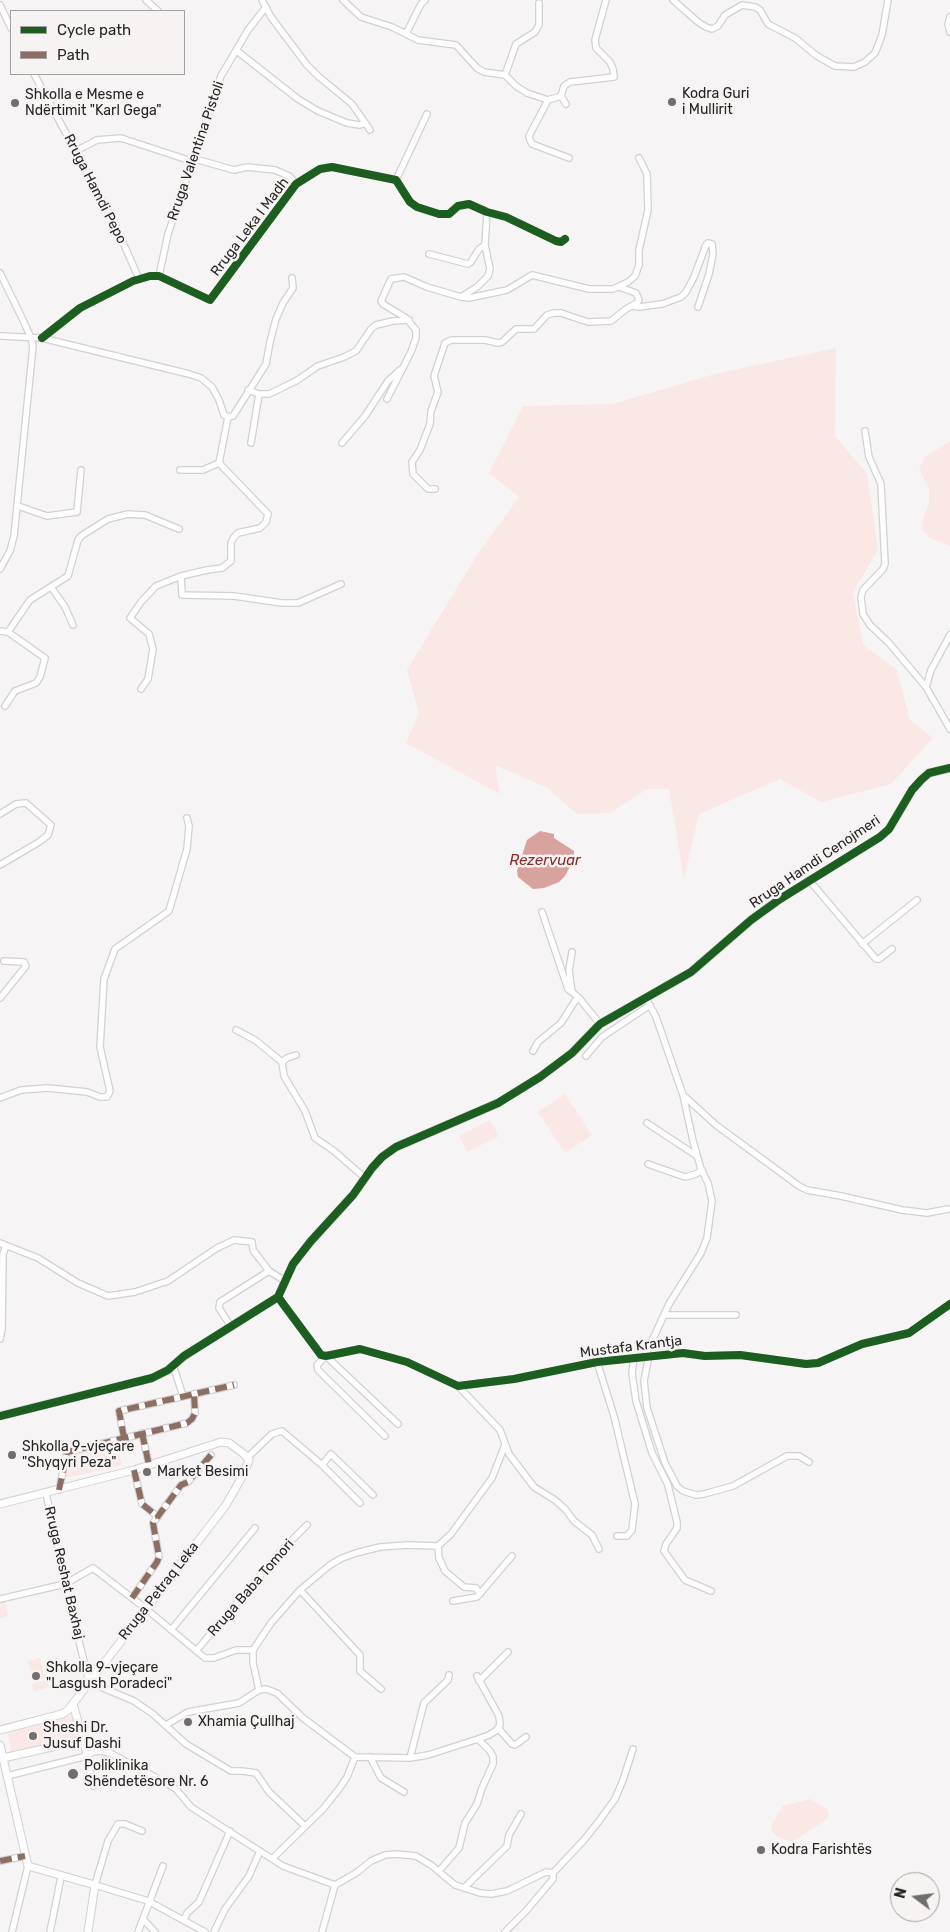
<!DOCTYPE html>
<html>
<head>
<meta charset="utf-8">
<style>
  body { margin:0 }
  #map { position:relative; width:950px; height:1932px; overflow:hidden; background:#f6f4f4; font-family:Rubik,sans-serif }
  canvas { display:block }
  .legend { position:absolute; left:10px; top:10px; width:175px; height:65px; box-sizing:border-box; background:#f7f3f3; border:1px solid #a3a1a1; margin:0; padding:6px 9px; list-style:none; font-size:15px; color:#262525 }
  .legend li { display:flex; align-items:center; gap:10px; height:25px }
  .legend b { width:25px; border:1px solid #a3a1a1 }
  .north { position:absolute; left:890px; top:1872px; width:50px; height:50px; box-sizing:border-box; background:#f7f3f3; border:1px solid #a3a1a1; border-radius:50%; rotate:285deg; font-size:14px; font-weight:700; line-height:20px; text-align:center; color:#262525 }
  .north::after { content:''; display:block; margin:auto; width:18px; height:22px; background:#6f6d6d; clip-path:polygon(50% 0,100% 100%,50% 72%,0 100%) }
</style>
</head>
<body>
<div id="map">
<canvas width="950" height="1932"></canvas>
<ul class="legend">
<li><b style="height:6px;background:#1b5e20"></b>Cycle path</li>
<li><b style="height:6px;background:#8d6e63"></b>Path</li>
</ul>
<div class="north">N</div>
</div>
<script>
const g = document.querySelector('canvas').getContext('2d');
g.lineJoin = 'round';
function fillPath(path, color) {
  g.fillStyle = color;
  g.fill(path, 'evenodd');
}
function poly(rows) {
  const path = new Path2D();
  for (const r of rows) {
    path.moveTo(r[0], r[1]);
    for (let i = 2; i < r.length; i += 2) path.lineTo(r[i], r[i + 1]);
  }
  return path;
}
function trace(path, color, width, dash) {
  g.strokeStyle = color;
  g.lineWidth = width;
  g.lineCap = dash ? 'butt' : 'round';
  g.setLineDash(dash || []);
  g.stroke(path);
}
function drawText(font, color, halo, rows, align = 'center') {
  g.font = font + ' Rubik,sans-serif';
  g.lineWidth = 5;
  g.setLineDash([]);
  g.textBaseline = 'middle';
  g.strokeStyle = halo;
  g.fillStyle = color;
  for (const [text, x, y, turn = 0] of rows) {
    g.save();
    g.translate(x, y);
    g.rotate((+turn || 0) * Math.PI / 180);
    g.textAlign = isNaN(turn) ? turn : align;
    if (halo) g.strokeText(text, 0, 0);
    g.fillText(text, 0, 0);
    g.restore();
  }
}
fillPath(poly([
  [836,348,835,436,867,474,878,550,853,592,863,645,897,670,910,720,933,738,891,784,821,802,780,779,699,814,684,878,669,789,647,789,610,813,577,814,546,787,495,765,500,794,406,743,419,713,407,670,477,555,519,497,489,473,523,406,613,404,715,374],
  [950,441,950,546,930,538,923,531,922,522,929,502,929,489,919,469,925,457],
  [565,1094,592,1135,565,1153,538,1112],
  [490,1120,499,1136,467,1152,459,1136],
  [117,1445,122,1465,65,1478,74,1455],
  [5,1601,8,1616,0,1618,0,1602],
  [40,1658,45,1678,33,1681,28,1661],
  [47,1680,49,1687,34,1691,32,1684],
  [73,1715,80,1735,78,1739,11,1751,8,1732],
  [810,1799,827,1809,829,1815,824,1821,792,1842,778,1837,771,1831,772,1824,783,1806]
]), '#fae8e6');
fillPath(poly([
  [540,831,554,834,554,838,574,851,574,859,565,876,559,882,544,888,533,889,518,877,517,871,527,840]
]), '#d8a29e');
const minor = poly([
  [146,0,158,11],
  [262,0,271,17,307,65,318,76,352,104,370,130],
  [343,0,361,17,392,27,418,40,456,45,477,68,484,72,505,75,516,86,527,93,548,100,561,96,566,104],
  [673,0,698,22,706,27,712,29,718,26,725,15,742,5,755,7,760,10,768,24,795,38,817,56,835,66,854,67,865,62,875,53,882,35,888,0],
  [0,5,11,28],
  [950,17,948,24,950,32],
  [406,34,421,4,425,0],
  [237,51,298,99,318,111,347,123,360,125,365,123],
  [34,74,115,224,139,279],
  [505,75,516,44,535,32,539,25,539,3],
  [561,96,564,86,570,82,614,77,613,69,610,62,596,48,595,40,606,0],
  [548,100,529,136,530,140,532,144,569,158],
  [76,151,97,140,121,138,194,162],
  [195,159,234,170,247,167,275,170,289,176,296,184],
  [396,180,427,114],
  [429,254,468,264,471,262,479,249,485,245],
  [0,273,23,320,31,338,33,346,14,536,10,551,0,569],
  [159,276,168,234,221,76,248,30,266,7],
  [461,297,469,298,507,290,532,275,589,289,613,289,628,282,635,276,639,265,639,250,648,210,647,174,639,158],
  [632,306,639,307,662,304,681,297,686,292,694,277,706,245,708,243,712,244,713,254,709,274,698,307],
  [0,336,42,338,189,374,201,378,212,387,219,400,224,415,228,417],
  [42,338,80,308,133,281,150,276,159,276,210,300,296,184,320,169,332,167,396,180,410,202,417,207,439,214,449,214,458,206,469,204,487,212,506,217,556,241,561,242,565,239],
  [248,390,259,394,269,394,296,381,318,366,344,357,356,351,371,329,376,325,393,321,409,320],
  [387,399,411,352,416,338,416,330,406,318,383,304,381,301,391,279,404,277,427,287,461,297,477,287,488,276,490,269,485,245,487,212],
  [228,417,233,416,266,364,270,342,276,319,283,303,293,288,292,278],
  [865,431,869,457,881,484,885,564,883,569,863,590,861,597,863,614,870,625,889,643,926,687,950,729],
  [251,443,259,394],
  [342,443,365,416,388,381,400,370],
  [219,463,228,417],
  [180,470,203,470,219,463],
  [435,489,428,489,413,474,412,462,420,450,430,424,431,411,438,392,434,376,445,343,451,340,485,340,498,343,502,342,516,329,534,329,547,315,554,313,561,313,588,322,611,321,626,309,637,303,639,300,636,293,619,287],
  [18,506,47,516,77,512,81,470],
  [181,576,182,595,234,596,282,603,298,603,341,584],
  [51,587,65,607,73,625],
  [0,631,8,632,45,658,40,677,36,683,15,691,5,706],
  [8,632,30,600,68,576,78,540,81,536,108,519,128,514,145,515,179,529],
  [926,687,931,670,950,635],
  [141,689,148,679,153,649,149,634,130,618,141,602,156,586,181,576,207,570,222,568,231,561,231,543,234,537,238,533,260,528,266,522,268,514,219,463],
  [0,814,16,804,26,803,51,825,48,835,39,842,0,865],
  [809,880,876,959,879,959,892,949],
  [542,912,568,989,572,992],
  [862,944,917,900],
  [572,952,569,970,572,992,579,998,600,1024],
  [0,998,26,966,24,962,4,961],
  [236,1030,255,1040,282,1062],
  [533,1051,538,1042,561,1023,575,1001,579,998],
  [586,1056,602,1037,650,1005],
  [282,1062,284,1076,305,1111,315,1138,334,1151,365,1178],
  [282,1062,287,1058,296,1055],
  [683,1095,716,1125,799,1186,807,1190,841,1196,902,1210,927,1213,948,1209],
  [0,1098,21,1090,48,1088,87,1092,100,1097,107,1097,110,1091,100,1047,104,979,115,949,169,911,187,849,189,826,187,818],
  [647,1123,697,1156],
  [648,1164,685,1177,696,1174,702,1170],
  [0,1243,38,1258,78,1283,108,1296,135,1292,168,1281,217,1248,234,1240,252,1242,253,1250,269,1271,285,1281],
  [278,1297,321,1355,326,1356,360,1349,407,1362,458,1386,514,1379,597,1362,683,1353,705,1356,740,1355,806,1364,818,1363,862,1344,909,1333,950,1304],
  [664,1315,736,1315],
  [230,1325,219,1308,220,1302,269,1271],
  [0,1339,2,1329,3,1254,6,1246],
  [649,1355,644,1381,647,1408,665,1463,677,1486,683,1491,696,1495,704,1494,733,1486,787,1456,799,1456,809,1462],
  [645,1356,669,1304,701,1253,707,1238,712,1201,708,1183,701,1169,693,1141,683,1095,656,1017,646,998],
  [634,1358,632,1373,636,1401,652,1453,668,1485,677,1522,677,1528,666,1544,664,1551,685,1580,711,1591],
  [597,1362,614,1416,635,1504,632,1530,627,1536,617,1536],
  [173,1365,183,1396],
  [458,1386,500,1430,509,1454,534,1487,555,1500,566,1510,574,1521,592,1535,599,1549],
  [142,1433,149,1465],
  [385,1436,318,1370,317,1365,326,1356,398,1424],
  [124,1438,119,1411,234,1385],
  [248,1457,272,1434,282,1431,322,1465,360,1503],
  [322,1465,331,1454,373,1495],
  [134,1470,142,1504,158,1517],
  [59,1490,67,1452,187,1423,192,1419,195,1413,194,1394],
  [46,1493,65,1584,89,1682,134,1701,153,1714,186,1744,231,1771,242,1771,256,1773,269,1792,305,1826],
  [438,1546,451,1534,492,1478,505,1445],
  [438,1546,439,1558,445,1571,464,1587,476,1588,480,1594],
  [300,1590,360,1655,360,1671,381,1689],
  [132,1598,157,1562,159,1557,153,1523,181,1485,188,1482,211,1455],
  [0,1599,65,1584,93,1568,145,1608,205,1658,214,1658,236,1650,253,1650],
  [453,1601,477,1597,512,1556],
  [171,1630,255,1528],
  [253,1650,271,1623,300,1590,330,1565,342,1558,356,1553,380,1547,408,1545,438,1546],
  [253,1650,253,1663,259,1690],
  [196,1651,280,1552,307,1525],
  [479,1681,508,1652],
  [166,1725,188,1712,239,1703,259,1690,266,1689,277,1693,303,1718,355,1757,410,1758,428,1755,478,1739,489,1735,497,1730,500,1725,499,1716,477,1676],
  [498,1728,512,1744,515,1745,526,1737],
  [83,1740,93,1786],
  [370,1757,381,1778,404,1792],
  [410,1758,424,1703,448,1680,449,1675],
  [7,1776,87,1756,93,1752,102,1751,110,1753,166,1783,176,1789,191,1807,202,1814,283,1866,335,1885,356,1873,371,1861,385,1855,396,1854,416,1856,431,1865,455,1885,480,1893,491,1894,507,1891,546,1872,553,1873],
  [142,1831,125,1824,118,1824,108,1841,95,1885,148,1901,205,1932],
  [272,1859,323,1809,339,1789,347,1777,355,1757],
  [0,1861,25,1856],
  [439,1871,459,1848,465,1823,477,1804,482,1788,493,1764,493,1757,490,1751,478,1739],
  [464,1888,507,1846,509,1835,521,1814],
  [143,1919,155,1932],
  [184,1920,187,1913,199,1902,230,1831],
  [12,1932,28,1866],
  [50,1932,61,1877],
  [138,1932,163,1866],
  [214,1932,225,1909,249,1876,260,1851],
  [322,1932,335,1885],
  [505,1932,526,1911,553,1879,553,1873,584,1840,599,1821,615,1799,623,1780,633,1749]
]);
const tertiary = poly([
  [0,1416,152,1378,168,1370,184,1356,278,1297,293,1264,311,1241,353,1195,372,1168,382,1157,396,1147,498,1103,540,1077,572,1053,600,1024,691,972,751,920,780,899,880,837,889,829,912,790,921,780,929,773,950,768],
  [0,1504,134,1470,221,1442,229,1443,244,1454,249,1460,243,1475,226,1505,68,1710,62,1714,0,1730],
  [0,1745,28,1866,95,1885,88,1932],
  [3,1758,83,1740,73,1704]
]);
trace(minor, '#d2d1d1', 8);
trace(tertiary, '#d2d1d1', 9);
trace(minor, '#fefdfd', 5.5);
trace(tertiary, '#fefdfd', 7);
trace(poly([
  [142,1433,149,1465],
  [124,1438,119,1411,234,1385],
  [134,1470,142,1504,158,1517],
  [59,1490,67,1452,187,1423,192,1419,195,1413,194,1394],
  [132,1598,157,1562,159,1557,153,1523,181,1485,188,1482,211,1455],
  [0,1861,25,1856]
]), '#8d6e63', 6, [12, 6]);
trace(poly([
  [42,338,80,308,133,281,150,276,159,276,210,300,296,184,320,169,332,167,396,180,410,202,417,207,439,214,449,214,458,206,469,204,487,212,506,217,556,241,561,242,565,239],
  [278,1297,321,1355,326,1356,360,1349,407,1362,458,1386,514,1379,597,1362,683,1353,705,1356,740,1355,806,1364,818,1363,862,1344,909,1333,950,1304],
  [0,1416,152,1378,168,1370,184,1356,278,1297,293,1264,311,1241,353,1195,372,1168,382,1157,396,1147,498,1103,540,1077,572,1053,600,1024,691,972,751,920,780,899,880,837,889,829,912,790,921,780,929,773,950,768]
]), '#1b5e20', 8);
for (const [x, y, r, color] of [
  [672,102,5,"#6f6d6d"],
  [15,103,5,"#6f6d6d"],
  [12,1455,5,"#6f6d6d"],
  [147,1472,5,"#6f6d6d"],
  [36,1676,5,"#6f6d6d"],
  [188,1722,5,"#6f6d6d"],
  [33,1736,5,"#6f6d6d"],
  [73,1774,6,"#6f6d6d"],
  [761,1850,5,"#6f6d6d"]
]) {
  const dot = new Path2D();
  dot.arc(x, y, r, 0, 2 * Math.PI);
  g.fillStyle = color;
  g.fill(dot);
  trace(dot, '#f7f3f3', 2);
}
drawText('14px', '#262525', '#f7f3f3', [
  ["Kodra Guri",682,94],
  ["i Mullirit",682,110],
  ["Shkolla e Mesme e",25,95],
  ["Ndërtimit \"Karl Gega\"",25,111],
  ["Shkolla 9-vjeçare",22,1447],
  ["\"Shyqyri Peza\"",22,1463],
  ["Market Besimi",157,1472],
  ["Shkolla 9-vjeçare",46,1668],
  ["\"Lasgush Poradeci\"",46,1684],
  ["Xhamia Çullhaj",198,1722],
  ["Sheshi Dr.",43,1728],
  ["Jusuf Dashi",43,1744],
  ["Poliklinika",84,1766],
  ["Shëndetësore Nr. 6",84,1782],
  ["Kodra Farishtës",771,1850]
], 'left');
drawText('14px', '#262525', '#f7f3f3', [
  ["Rruga Valentina Pistoli",196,151,-71],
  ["Rruga Hamdi Pepo",95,189,63],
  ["Rruga Leka I Madh",250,227,-53],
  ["Rruga Hamdi Cenojmeri",815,862,-34],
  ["Mustafa Krantja",631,1347,-7],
  ["Rruga Reshat Baxhaj",64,1573,77],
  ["Rruga Baba Tomori",251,1588,-49],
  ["Rruga Petraq Leka",159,1591,-52]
]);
drawText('italic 15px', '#872c2a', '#f7f3f3', [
  ["Rezervuar",545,861]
]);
</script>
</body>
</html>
